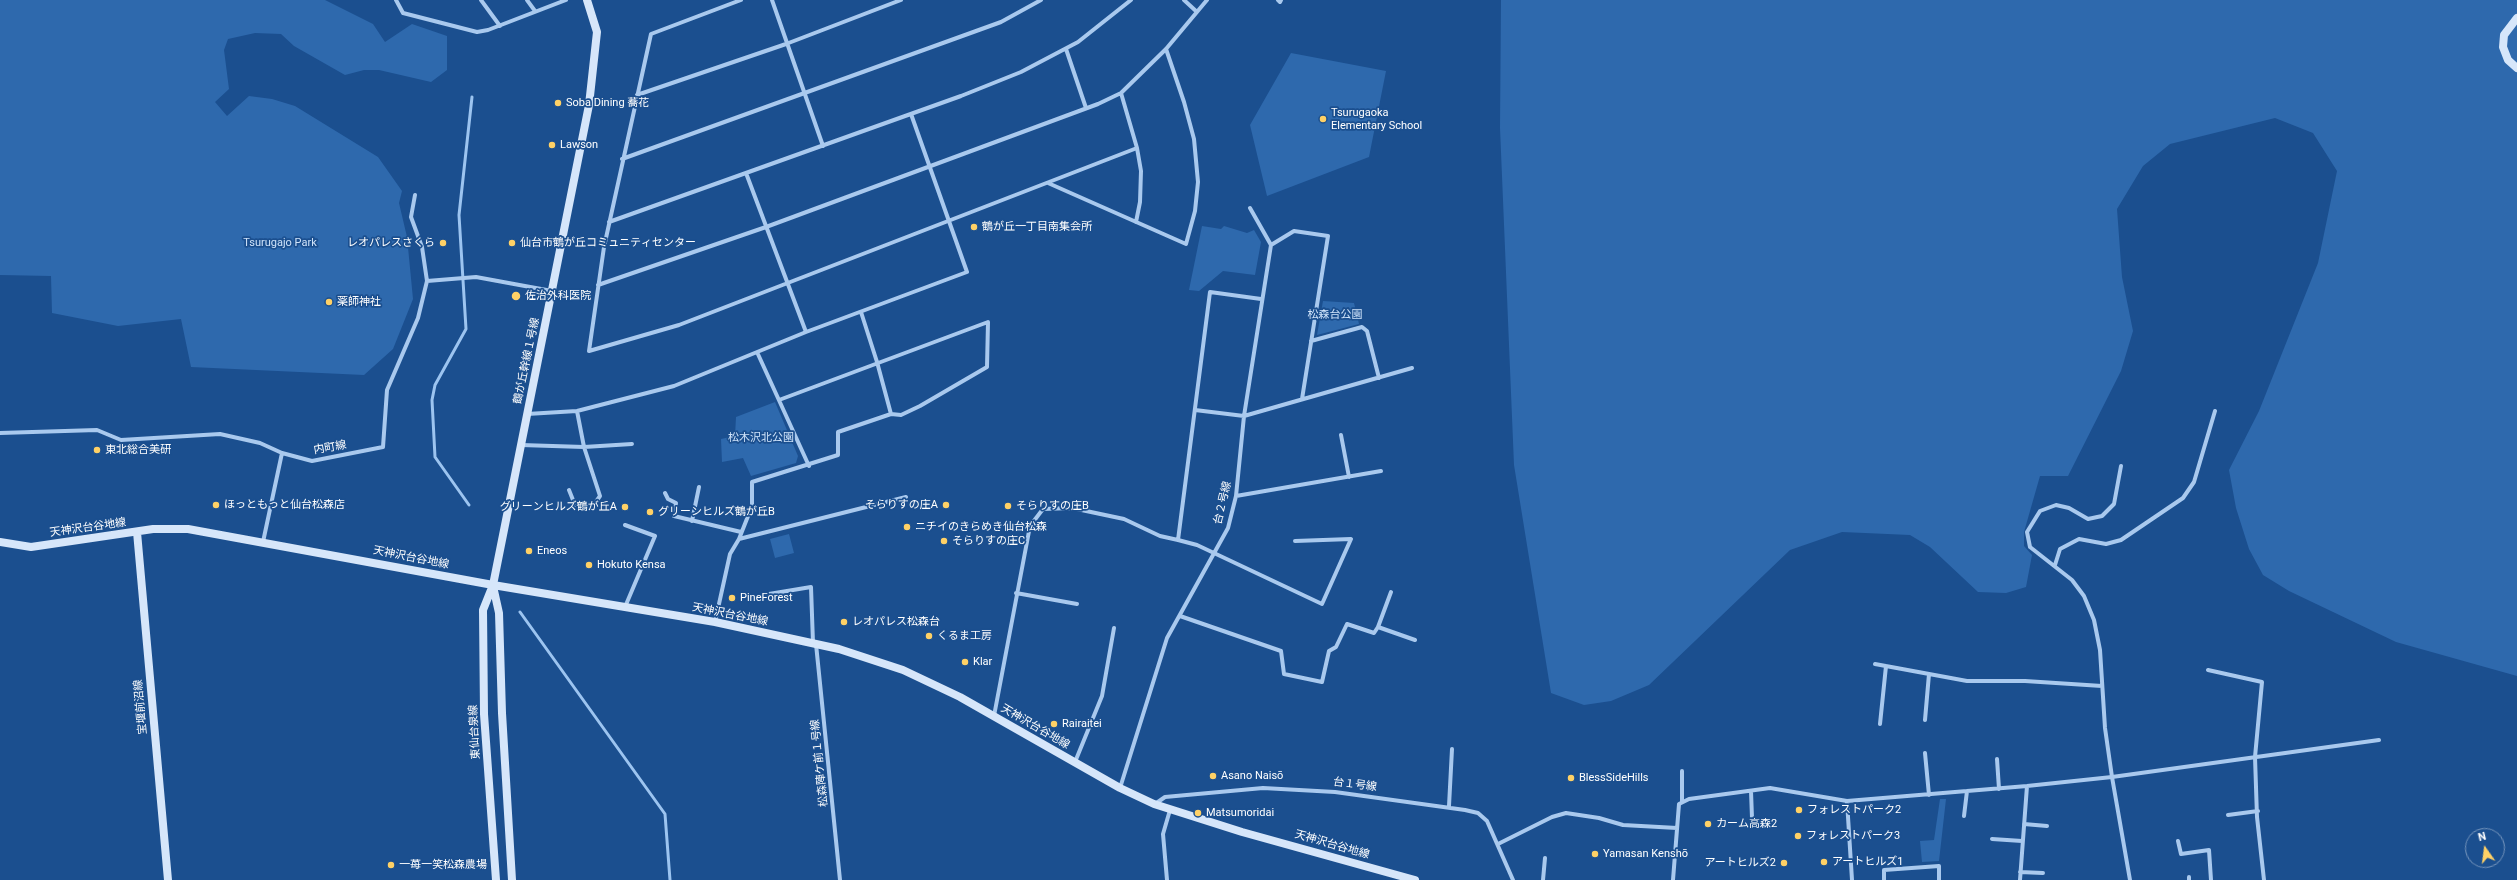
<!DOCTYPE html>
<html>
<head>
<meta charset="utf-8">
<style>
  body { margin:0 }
  #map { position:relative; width:2517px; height:880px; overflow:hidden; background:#1b4f8f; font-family:Roboto,sans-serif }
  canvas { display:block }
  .north { position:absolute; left:2465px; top:828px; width:40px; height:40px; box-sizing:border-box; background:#1b4f8f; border:1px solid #7695bc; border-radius:50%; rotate:346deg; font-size:11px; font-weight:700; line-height:16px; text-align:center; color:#fff }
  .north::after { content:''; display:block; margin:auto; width:14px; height:18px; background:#ffd166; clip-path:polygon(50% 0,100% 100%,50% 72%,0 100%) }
</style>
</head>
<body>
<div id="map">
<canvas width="2517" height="880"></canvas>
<div class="north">N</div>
</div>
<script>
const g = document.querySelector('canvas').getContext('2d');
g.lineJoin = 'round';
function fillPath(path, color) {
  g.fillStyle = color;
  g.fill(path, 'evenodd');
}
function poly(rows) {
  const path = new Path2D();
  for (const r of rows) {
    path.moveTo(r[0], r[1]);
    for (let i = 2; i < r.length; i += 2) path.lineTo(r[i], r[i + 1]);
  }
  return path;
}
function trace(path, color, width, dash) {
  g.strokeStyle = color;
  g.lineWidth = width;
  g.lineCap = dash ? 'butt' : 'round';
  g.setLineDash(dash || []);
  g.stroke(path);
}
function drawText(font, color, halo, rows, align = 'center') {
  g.font = font + ' Roboto,"Noto Sans JP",sans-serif';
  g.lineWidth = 3.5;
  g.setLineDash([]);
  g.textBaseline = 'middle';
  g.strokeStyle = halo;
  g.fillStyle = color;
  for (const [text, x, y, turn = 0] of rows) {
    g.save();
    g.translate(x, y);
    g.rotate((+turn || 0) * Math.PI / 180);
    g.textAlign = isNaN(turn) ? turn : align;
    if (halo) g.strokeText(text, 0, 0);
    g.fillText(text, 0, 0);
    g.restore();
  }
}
fillPath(poly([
  [0,0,325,0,373,24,385,42,412,24,447,36,447,70,431,82,379,70,364,70,345,75,294,46,281,34,255,33,228,39,224,50,229,89,215,102,227,116,249,96,272,99,295,106,378,157,402,191,399,203,407,237,413,299,393,349,364,375,191,367,181,319,118,326,52,313,51,276,0,275],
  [1501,0,2517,0,2517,676,2396,642,2289,591,2263,575,2249,549,2236,508,2229,470,2259,411,2318,263,2337,171,2313,133,2275,118,2170,144,2143,166,2117,209,2122,277,2133,331,2121,371,2068,476,2040,476,2024,532,2024,546,2032,555,2026,587,2006,593,1978,592,1930,547,1910,535,1842,532,1790,550,1649,685,1611,701,1584,705,1551,693,1514,465,1500,128],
  [1291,53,1386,71,1369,157,1267,196,1250,125],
  [1202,226,1221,229,1224,226,1247,233,1254,230,1261,242,1255,275,1223,271,1199,291,1189,290],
  [1323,301,1354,303,1359,324,1317,335],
  [775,402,798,456,796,463,751,476,743,458,722,462,721,439,735,436,736,417],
  [789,534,794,553,775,558,770,539],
  [1940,799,1946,799,1939,861,1922,862,1920,841,1934,840]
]), '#2e69ad');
trace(poly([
  [469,505,435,457,432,400,435,385,466,329,459,215,472,97],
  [520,612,665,814,670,880]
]), '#9cc4f0', 3);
trace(poly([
  [396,0,403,13,477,32,488,30,566,0],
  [481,0,500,26],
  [527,0,535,11],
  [741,0,651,34,604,247,589,351,679,325,1137,148,1121,93],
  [772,0,823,146],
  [1184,0,1197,12],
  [1278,0,1280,2,1281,0],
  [1066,49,1086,108],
  [637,95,786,44,901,0],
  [622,159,1001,22,1041,0],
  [746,173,806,332],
  [1048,183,1186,244,1195,211,1198,182,1194,139,1184,102,1166,49],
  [609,222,961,96,1021,72,1078,42,1131,0],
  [1136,222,1140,202,1141,171,1137,148],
  [1271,245,1294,231,1328,236,1302,399],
  [427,281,476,277,552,291],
  [598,285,766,227,1098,104,1121,93,1166,49,1207,0],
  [1261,299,1210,292,1178,540,1197,545,1322,604,1351,539,1295,541],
  [861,312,877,362,891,414],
  [1311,341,1362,327,1367,331,1379,378],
  [757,352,809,466],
  [1195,410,1244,416,1412,368],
  [577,411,584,447,632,444],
  [527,414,577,411,674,386,806,332,967,272,911,114],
  [0,433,97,430,121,440,220,434,260,443,282,453,312,461,383,447,387,390,418,318,427,281,422,247,411,217,415,195],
  [1341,435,1349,477],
  [521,445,584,447,600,496,593,506,575,505,569,490],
  [2121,466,2114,504,2102,516,2088,519,2069,508,2056,505,2040,511,2027,532,2030,547,2072,580,2084,596,2094,620,2100,650,2105,728,2112,777,2130,880],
  [665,493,668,499,676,503,674,516,741,532],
  [1236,496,1381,471],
  [692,521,699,487],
  [625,525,655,536,625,607],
  [739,539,752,506,752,482,838,455,838,432,891,414,901,415,920,406,987,367,988,322,779,400],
  [263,542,282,453],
  [2055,565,2060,549,2079,539,2106,544,2121,540,2183,498,2194,482,2215,411],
  [1016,593,1077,604],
  [769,594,811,587,813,643],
  [1180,616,1281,651,1284,674,1322,682,1329,651,1336,647,1347,624,1374,633,1378,627,1415,640],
  [715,622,730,554,739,539,906,497],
  [1378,627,1391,592],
  [816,644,840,880],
  [1875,664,1967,681,2025,681,2102,686],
  [2208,670,2262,682,2255,757,2257,817,2264,880],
  [994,716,1030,526,1043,509,1072,508,1124,519,1160,536,1178,540],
  [1925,720,1929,674],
  [1880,724,1886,666],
  [1925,753,1929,795],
  [1997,759,1999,789],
  [1075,762,1102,696,1114,628],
  [1682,771,1682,802],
  [1120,788,1167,638,1228,528,1236,496,1244,416,1271,245,1250,208],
  [1751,791,1752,818],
  [1847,801,1852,880],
  [1155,804,1165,797,1263,788,1335,792,1465,810,1478,813,1487,821,1513,880],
  [1449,806,1452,749],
  [2228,815,2258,811],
  [1964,816,1967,791],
  [2024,824,2047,826],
  [1992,839,2022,841],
  [2178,841,2181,854,2209,850,2211,880],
  [1498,844,1552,817,1566,813,1599,818,1623,825,1677,828],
  [2020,872,2043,873],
  [1167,880,1163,834,1170,810],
  [1543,880,1545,858],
  [1673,880,1679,804,1689,799,1770,788,1847,801,2027,786,2112,777,2379,740],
  [1884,880,1884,870,1939,866,1939,880],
  [2020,880,2027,786],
  [2189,880,2189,877]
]), '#a9c9ee', 4);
trace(poly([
  [2517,18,2504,35,2503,47,2508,60,2517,68],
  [137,532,168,880],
  [0,542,31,547,153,529,188,529,493,585,715,622,839,649,903,670,960,697,1120,788,1154,804,1242,832,1415,880],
  [493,586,499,613,502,713,512,880],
  [496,880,484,714,483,610,493,585,589,105,597,32,587,0]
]), '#d6e6fa', 8);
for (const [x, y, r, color] of [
  [558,103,4,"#ffd166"],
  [1323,119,4,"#ffd166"],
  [552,145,4,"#ffd166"],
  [974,227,4,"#ffd166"],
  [443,243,4,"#ffd166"],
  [512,243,4,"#ffd166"],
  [516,296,5,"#ffd166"],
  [329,302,4,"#ffd166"],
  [97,450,4,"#ffd166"],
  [216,505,4,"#ffd166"],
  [946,505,4,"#ffd166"],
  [1008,506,4,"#ffd166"],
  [625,507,4,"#ffd166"],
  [650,512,4,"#ffd166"],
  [907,527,4,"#ffd166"],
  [944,541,4,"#ffd166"],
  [529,551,4,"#ffd166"],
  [589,565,4,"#ffd166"],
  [732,598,4,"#ffd166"],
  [844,622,4,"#ffd166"],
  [929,636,4,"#ffd166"],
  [965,662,4,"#ffd166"],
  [1054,724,4,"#ffd166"],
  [1213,776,4,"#ffd166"],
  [1571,778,4,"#ffd166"],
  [1799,810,4,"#ffd166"],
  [1198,813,4,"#ffd166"],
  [1708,824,4,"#ffd166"],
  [1798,836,4,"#ffd166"],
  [1595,854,4,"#ffd166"],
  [1824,862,4,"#ffd166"],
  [1784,863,4,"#ffd166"],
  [391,865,4,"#ffd166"]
]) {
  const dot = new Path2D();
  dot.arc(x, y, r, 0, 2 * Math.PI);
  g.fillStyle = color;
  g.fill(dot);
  trace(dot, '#1b4f8f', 1.5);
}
drawText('11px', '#fff', '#1b4f8f', [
  ["Soba Dining 蕎花",566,103],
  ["Tsurugaoka",1331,113],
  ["Elementary School",1331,126],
  ["Lawson",560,145],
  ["鶴が丘一丁目南集会所",982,227],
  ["レオパレスさくら",435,243,"right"],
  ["仙台市鶴が丘コミュニティセンター",520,243],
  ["佐治外科医院",525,296],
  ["薬師神社",337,302],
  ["東北総合美研",105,450],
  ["ほっともっと仙台松森店",224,505],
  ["そらりすの庄A",938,505,"right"],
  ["そらりすの庄B",1016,506],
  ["グリーンヒルズ鶴が丘A",617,507,"right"],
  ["グリーンヒルズ鶴が丘B",658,512],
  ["ニチイのきらめき仙台松森",915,527],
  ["そらりすの庄C",952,541],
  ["Eneos",537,551],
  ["Hokuto Kensa",597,565],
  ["PineForest",740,598],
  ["レオパレス松森台",852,622],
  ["くるま工房",937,636],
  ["Klar",973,662],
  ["Rairaitei",1062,724],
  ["Asano Naisō",1221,776],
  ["BlessSideHills",1579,778],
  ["フォレストパーク2",1807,810],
  ["Matsumoridai",1206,813],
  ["カーム高森2",1716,824],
  ["フォレストパーク3",1806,836],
  ["Yamasan Kenshō",1603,854],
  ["アートヒルズ1",1832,862],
  ["アートヒルズ2",1776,863,"right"],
  ["一苺一笑松森農場",399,865]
], 'left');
drawText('11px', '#cfe3fa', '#1b4f8f', [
  ["Tsurugajo Park",280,243],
  ["松森台公園",1335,315],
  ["松木沢北公園",761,438]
]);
drawText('11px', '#fff', '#1b4f8f', [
  ["鶴が丘幹線１号線",527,361,-78],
  ["内町線",330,448,-10],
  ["台２号線",1223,503,-77],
  ["天神沢台谷地線",88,528,-8],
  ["天神沢台谷地線",411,558,11],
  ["天神沢台谷地線",730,615,11],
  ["宝堰前沼線",141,707,-95],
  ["天神沢台谷地線",1035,727,30],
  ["東仙台泉線",475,732,-93],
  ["松森陣ケ前１号線",820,763,-96],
  ["台１号線",1355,785,7],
  ["天神沢台谷地線",1332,845,16]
]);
</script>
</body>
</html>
